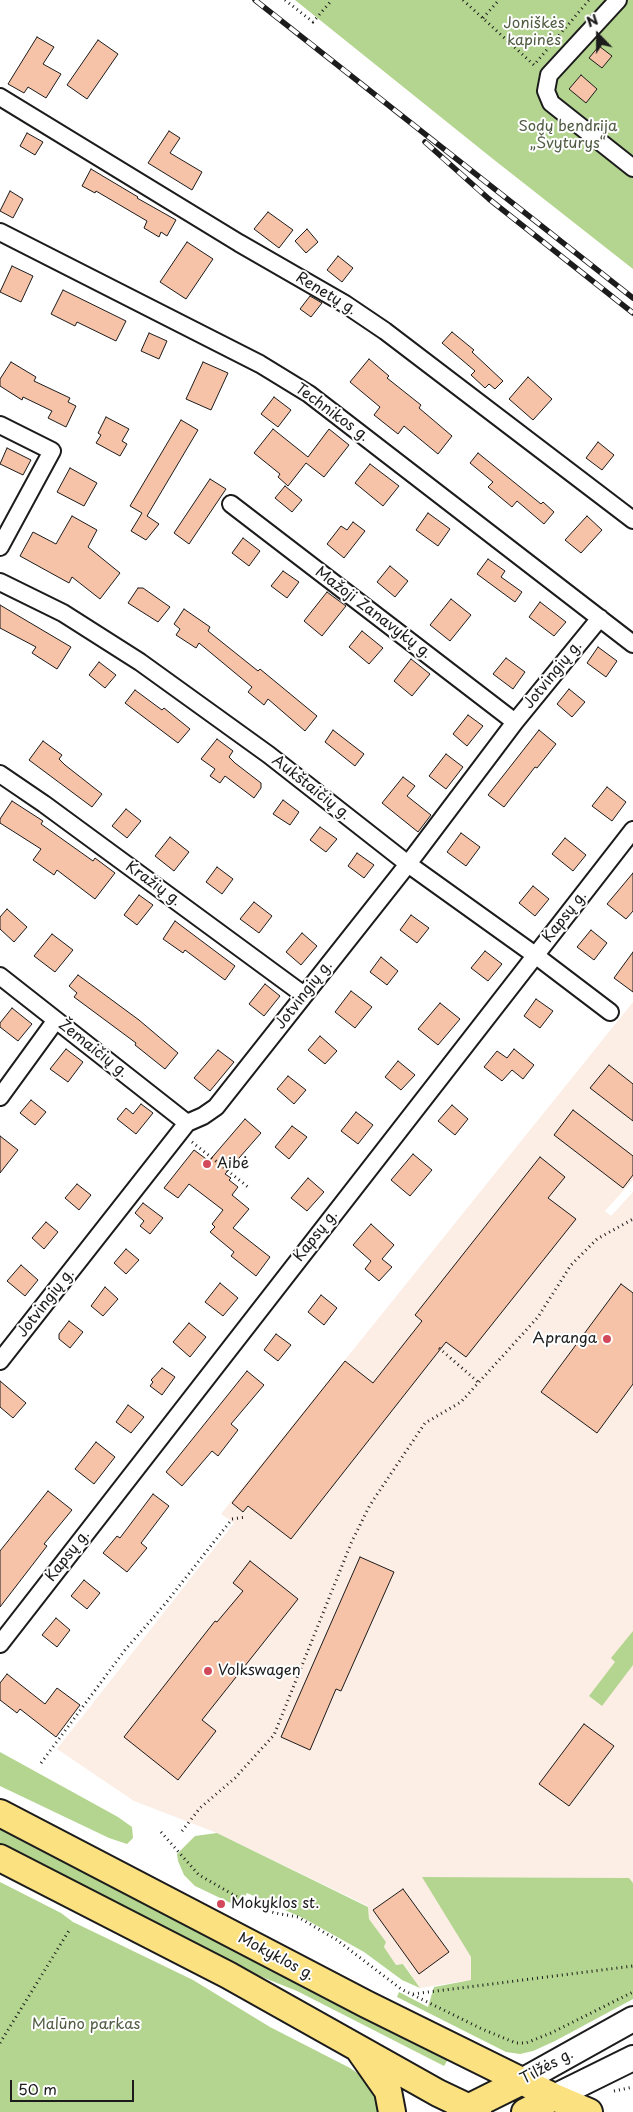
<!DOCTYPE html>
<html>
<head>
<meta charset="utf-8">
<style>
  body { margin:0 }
  #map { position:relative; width:633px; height:2112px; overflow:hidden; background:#fff; font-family:"Playpen Sans",sans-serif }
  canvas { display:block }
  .north { position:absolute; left:573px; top:10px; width:50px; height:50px; -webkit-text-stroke:4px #fff; paint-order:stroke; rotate:338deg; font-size:14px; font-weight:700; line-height:20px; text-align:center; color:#1c1c1c }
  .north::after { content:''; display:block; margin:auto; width:18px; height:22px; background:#1c1c1c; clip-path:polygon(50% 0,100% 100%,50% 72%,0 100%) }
  .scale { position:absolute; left:10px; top:2080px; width:124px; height:22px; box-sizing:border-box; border:2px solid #1c1c1c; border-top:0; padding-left:6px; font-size:15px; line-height:18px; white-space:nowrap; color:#1c1c1c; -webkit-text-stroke:4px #fff; paint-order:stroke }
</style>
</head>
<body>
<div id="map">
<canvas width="633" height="2112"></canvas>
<div class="north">N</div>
<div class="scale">50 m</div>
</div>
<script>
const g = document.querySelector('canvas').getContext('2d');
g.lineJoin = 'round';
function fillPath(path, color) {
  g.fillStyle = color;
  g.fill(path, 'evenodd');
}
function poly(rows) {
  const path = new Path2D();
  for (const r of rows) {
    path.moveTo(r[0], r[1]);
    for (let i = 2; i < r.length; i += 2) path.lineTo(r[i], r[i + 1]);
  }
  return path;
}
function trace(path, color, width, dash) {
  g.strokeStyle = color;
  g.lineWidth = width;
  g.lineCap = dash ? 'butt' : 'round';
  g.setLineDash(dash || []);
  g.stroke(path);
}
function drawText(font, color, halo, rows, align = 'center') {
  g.font = font + ' "Playpen Sans",sans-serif';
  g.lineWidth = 4;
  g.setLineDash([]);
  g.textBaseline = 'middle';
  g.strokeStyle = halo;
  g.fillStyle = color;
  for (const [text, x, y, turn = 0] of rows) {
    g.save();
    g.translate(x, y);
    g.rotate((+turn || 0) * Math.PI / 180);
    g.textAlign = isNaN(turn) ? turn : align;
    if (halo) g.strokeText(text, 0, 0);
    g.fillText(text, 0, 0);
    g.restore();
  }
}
fillPath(poly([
  [633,1002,633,1180,605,1211,611,1216,633,1192,633,1883,628,1878,423,1877,471,1957,471,1980,420,1988,404,1964,396,1965,384,1947,386,1942,369,1919,368,1906,217,1833,134,1801,57,1749,234,1523,221,1514]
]), '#fcede5');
fillPath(poly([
  [295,0,633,0,633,269,493,159],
  [633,1631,633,1665,602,1706,589,1696,615,1662,611,1658],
  [0,1752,118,1817,132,1827,133,1838,127,1844,109,1838,0,1786],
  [0,1826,450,2056,444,2066,297,1991,232,1965,0,1845],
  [217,1833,368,1907,369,1919,386,1942,384,1947,396,1965,403,1964,420,1988,402,1980,364,1952,305,1919,247,1893,239,1907,195,1886,184,1875,178,1861,177,1854,195,1836],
  [422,1877,629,1878,633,1883,633,1999,555,2041,533,2051,520,2054,506,2052,397,1997,399,1992,428,2007,434,1987,471,1980,471,1957],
  [0,1882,61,1913,73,1922,98,1934,193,1980,270,2027,350,2068,368,2080,384,2112,0,2112]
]), '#b4d58f');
const building = poly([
  [37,37,54,47,43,64,61,74,46,98,28,87,24,93,8,84,37,37],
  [98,40,118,54,87,99,67,85,98,40],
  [599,46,612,56,602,68,589,58,599,46],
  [581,75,597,89,586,103,569,89,581,75],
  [169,131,180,138,170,153,202,172,192,190,148,163,169,131],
  [27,133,43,142,35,155,20,146,27,133],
  [91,169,138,197,137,198,176,220,167,236,161,232,159,237,144,228,147,221,96,191,95,193,82,186,91,169],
  [10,191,23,199,13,218,0,211,10,191],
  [268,212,293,230,279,248,254,229,268,212],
  [307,229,318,242,306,253,295,241,307,229],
  [187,242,213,259,186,299,160,282,187,242],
  [338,256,353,268,342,282,327,270,338,256],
  [12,266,33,276,21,302,0,292,12,266],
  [63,290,126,321,116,341,77,322,75,326,51,314,63,290],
  [310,296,322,303,311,317,300,309,310,296],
  [452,332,474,350,472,352,503,381,495,389,489,384,485,388,471,375,475,371,442,343,452,332],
  [149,333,167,341,159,359,141,351,149,333],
  [369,359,389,376,387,378,421,405,419,408,452,436,438,454,404,426,398,434,374,415,380,407,350,382,369,359],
  [11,362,36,377,34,381,70,398,68,402,76,406,66,427,48,418,52,411,23,397,22,400,0,386,0,379,11,362],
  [203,362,228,373,211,410,186,399,203,362],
  [528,377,552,399,533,420,509,399,528,377],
  [274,397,291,410,278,427,261,414,274,397],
  [106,417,129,429,122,441,127,444,120,456,96,443,101,435,98,433,106,417],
  [181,420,198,430,147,516,159,524,146,540,131,531,142,513,130,506,181,420],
  [273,429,308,457,329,429,349,445,324,477,306,463,288,486,278,477,280,474,254,453,273,429],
  [598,442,614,455,602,470,586,458,598,442],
  [7,448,31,460,23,475,0,464,7,448],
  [478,453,541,504,543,502,554,512,544,524,517,501,512,507,488,487,493,482,470,463,478,453],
  [370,464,399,486,383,506,355,483,370,464],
  [70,468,97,483,84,506,57,492,70,468],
  [210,479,226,489,189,544,174,533,210,479],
  [285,486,302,500,292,512,275,498,285,486],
  [428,513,450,529,438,546,416,530,428,513],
  [72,516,97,530,88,547,120,573,100,599,72,577,69,583,20,556,33,532,56,544,72,516],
  [587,516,602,530,581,553,565,540,587,516],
  [353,522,365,531,344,558,327,544,341,526,347,530,353,522],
  [243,538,260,551,249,566,232,553,243,538],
  [488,559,505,571,501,577,522,592,515,602,477,574,488,559],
  [390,566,408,581,395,597,377,582,390,566],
  [283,571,299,582,287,598,271,586,283,571],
  [138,588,143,588,170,607,158,622,128,603,138,588],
  [327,592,346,606,322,636,304,621,327,592],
  [451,599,471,615,450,641,430,625,451,599],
  [540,602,566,622,554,636,529,617,540,602],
  [0,605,71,647,57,669,32,653,36,647,0,628,0,605],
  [184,609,210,627,208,631,258,671,260,669,317,716,305,731,268,699,264,705,248,692,252,687,199,643,196,648,176,635,180,629,174,624,184,609],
  [362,631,383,648,369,664,349,647,362,631],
  [598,647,617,661,606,677,587,663,598,647],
  [506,658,525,672,513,689,493,674,506,658],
  [411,659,430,674,412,696,394,681,411,659],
  [99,662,116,675,105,688,89,675,99,662],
  [569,689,585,702,572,717,557,704,569,689],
  [135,690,162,710,164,708,190,729,178,743,125,703,135,690],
  [468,715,483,726,467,746,453,734,468,715],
  [333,730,364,754,355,766,325,742,333,730],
  [539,730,556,744,537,768,535,767,504,807,488,795,539,730],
  [217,739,233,751,229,757,235,763,261,783,261,788,254,798,225,776,220,783,210,776,215,769,201,759,217,739],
  [43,741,62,755,59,759,65,765,102,794,92,807,29,760,43,741],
  [446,754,463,767,446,789,429,776,446,754],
  [403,777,415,786,407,796,431,815,418,832,382,803,403,777],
  [607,787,626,802,612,821,592,806,607,787],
  [283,800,299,812,290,825,273,814,283,800],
  [12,801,43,821,41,824,93,861,95,858,115,873,95,899,57,870,54,875,33,860,41,849,0,823,0,819,12,801],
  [126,809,141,821,127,838,112,826,126,809],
  [320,827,337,839,326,852,310,840,320,827],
  [461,833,480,847,466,866,447,852,461,833],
  [170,837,189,852,174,871,155,856,170,837],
  [565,838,586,855,573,871,552,854,565,838],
  [357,853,374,865,364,878,348,866,357,853],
  [217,867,233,879,222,894,206,882,217,867],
  [633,873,633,911,626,919,607,904,633,873],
  [533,886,549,899,535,916,519,903,533,886],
  [139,895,153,905,137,925,124,915,139,895],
  [254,902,272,916,259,933,240,919,254,902],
  [7,909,27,927,14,942,0,929,0,917,7,909],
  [411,915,429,928,417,943,400,930,411,915],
  [175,921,235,966,225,980,185,950,183,953,163,939,175,921],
  [591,930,607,943,594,960,577,947,591,930],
  [302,933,317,946,301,965,286,952,302,933],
  [52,934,73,950,55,972,34,956,52,934],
  [485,951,502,964,488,981,471,968,485,951],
  [633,952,633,992,614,978,633,952],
  [381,957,398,971,387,985,370,972,381,957],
  [78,975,139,1020,178,1053,165,1069,135,1045,136,1043,74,997,77,993,69,986,78,975],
  [265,984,280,996,264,1016,249,1004,265,984],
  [351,991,372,1007,355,1028,335,1012,351,991],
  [536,999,553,1011,540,1028,524,1016,536,999],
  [440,1003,460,1019,438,1045,418,1029,440,1003],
  [12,1008,32,1024,18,1041,0,1027,0,1023,12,1008],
  [320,1036,337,1051,325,1064,308,1050,320,1036],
  [66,1049,83,1062,68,1082,50,1069,66,1049],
  [514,1049,534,1065,523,1079,512,1070,502,1081,484,1067,497,1051,507,1058,514,1049],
  [218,1050,234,1062,210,1091,194,1078,218,1050],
  [398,1061,415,1075,401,1090,385,1077,398,1061],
  [609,1065,633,1084,633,1121,590,1088,609,1065],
  [288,1076,306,1090,294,1104,277,1089,288,1076],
  [31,1100,46,1112,35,1125,20,1113,31,1100],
  [141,1104,153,1113,136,1134,117,1119,126,1108,133,1114,141,1104],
  [452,1105,468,1119,455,1135,438,1121,452,1105],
  [573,1110,633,1156,633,1175,623,1188,554,1135,573,1110],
  [356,1112,373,1125,358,1144,341,1131,356,1112],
  [245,1119,261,1133,225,1174,231,1178,229,1180,238,1187,232,1195,249,1209,233,1228,270,1257,256,1276,231,1256,234,1252,210,1232,215,1227,212,1224,223,1210,189,1184,178,1198,164,1188,194,1150,209,1161,245,1119],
  [292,1126,307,1137,289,1159,275,1147,292,1126],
  [0,1136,18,1150,0,1173,0,1136],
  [413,1154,432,1170,410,1196,391,1180,413,1154],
  [540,1157,565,1177,548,1198,576,1219,466,1357,446,1342,291,1539,248,1506,243,1512,232,1503,345,1361,373,1383,422,1321,415,1315,540,1157],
  [308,1178,324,1192,307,1211,291,1198,308,1178],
  [77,1184,91,1195,79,1210,65,1198,77,1184],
  [143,1203,163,1218,150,1234,140,1226,144,1221,135,1213,143,1203],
  [46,1222,58,1232,44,1249,32,1238,46,1222],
  [371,1224,394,1245,382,1259,392,1267,379,1281,365,1269,371,1261,353,1245,371,1224],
  [126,1249,139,1260,126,1274,114,1263,126,1249],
  [21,1265,38,1280,25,1296,7,1281,21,1265],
  [220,1283,238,1298,223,1316,205,1302,220,1283],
  [621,1284,633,1293,633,1384,597,1433,541,1392,621,1284],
  [105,1287,118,1299,103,1316,91,1306,105,1287],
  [321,1295,337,1308,324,1325,308,1312,321,1295],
  [69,1321,83,1332,70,1348,59,1339,59,1334,69,1321],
  [189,1323,206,1337,190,1357,173,1342,189,1323],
  [276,1334,291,1345,278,1361,264,1350,276,1334],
  [162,1368,175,1377,162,1395,150,1386,153,1382,151,1380,162,1368],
  [247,1371,264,1385,231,1424,238,1430,218,1456,212,1451,182,1486,166,1472,247,1371],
  [0,1381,26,1403,13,1418,0,1407,0,1381],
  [128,1405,144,1417,131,1433,116,1422,128,1405],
  [96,1442,115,1457,94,1484,75,1469,96,1442],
  [48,1491,72,1510,44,1544,47,1546,0,1607,0,1551,48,1491],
  [153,1494,169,1506,141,1543,147,1548,127,1572,103,1553,117,1536,120,1538,153,1494],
  [360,1557,394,1572,341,1691,336,1689,310,1750,281,1737,360,1557],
  [250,1561,298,1599,202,1720,216,1731,178,1780,124,1737,215,1621,217,1622,243,1591,233,1583,250,1561],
  [84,1580,100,1593,87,1609,71,1596,84,1580],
  [56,1618,70,1630,57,1647,42,1635,56,1618],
  [7,1674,45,1704,57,1688,80,1705,56,1737,20,1709,17,1713,0,1700,0,1683,7,1674],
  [584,1724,614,1746,569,1806,539,1784,584,1724],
  [403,1889,449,1952,419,1974,373,1910,403,1889]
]);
fillPath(building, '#f6c3a8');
trace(building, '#1c1c1c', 1);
const street = poly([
  [618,0,549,75,546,91,551,103,633,168],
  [0,97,239,243,345,304,385,331,633,520],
  [0,232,260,364,309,394,633,644],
  [0,425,52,451,0,547],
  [231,504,515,722],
  [0,582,63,613,140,662,269,755,408,864,535,955,610,1012],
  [0,774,44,804,304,995],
  [0,976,187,1123],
  [0,1097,56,1020],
  [0,1361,187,1123,203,1116,216,1107,408,864,515,722,600,618],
  [0,1644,633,830]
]);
const secondary = poly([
  [522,2081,633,2019],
  [554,2097,633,2058]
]);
const primary = poly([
  [0,1813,366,2004,554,2097,589,2112],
  [0,1858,228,1975,438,2093,478,2112],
  [360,2051,388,2091,392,2112],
  [460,2112,522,2081],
  [525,2112,554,2097]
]);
trace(street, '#1c1c1c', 20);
trace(secondary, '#1c1c1c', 28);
trace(primary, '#1c1c1c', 30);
trace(poly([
  [285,0,313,22,332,0],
  [463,0,534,65,589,0],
  [483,18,499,0],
  [192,1142,248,1187],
  [439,1348,478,1382],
  [41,1763,125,1650,165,1604,232,1519,246,1517],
  [182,1831,200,1808,235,1778,274,1735,352,1541,370,1505,425,1423,461,1402,538,1317,571,1265,597,1239,633,1219],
  [161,1832,199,1875,253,1906,275,1913,298,1917,337,1940,401,1989,482,2029,516,2043,526,2043,551,2033,633,1992],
  [413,1994,633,1966],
  [0,2043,70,1929],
  [614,2091,633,2087]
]), '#1c1c1c', 3, [1, 4]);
trace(street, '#fff', 16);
trace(secondary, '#fff', 24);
trace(primary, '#fbe180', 26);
const rail = poly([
  [255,0,633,298],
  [425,142,489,199,633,313]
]);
trace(rail, '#1c1c1c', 5.5);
trace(rail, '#fff', 4, [11]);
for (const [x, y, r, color] of [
  [207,1164,5,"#d1495b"],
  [607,1339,5,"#d1495b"],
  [208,1671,5,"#d1495b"],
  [221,1904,5,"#d1495b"]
]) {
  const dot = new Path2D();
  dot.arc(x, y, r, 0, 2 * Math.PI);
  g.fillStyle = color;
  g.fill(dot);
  trace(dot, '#fff', 2);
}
drawText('15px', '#515d44', '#fff', [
  ["Joniškės",534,24],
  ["kapinės",534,41],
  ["Sodų bendrija",568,127],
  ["„Švyturys“",568,144],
  ["Malūno parkas",86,2025]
]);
drawText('15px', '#1c1c1c', '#fff', [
  ["Renetų g.",326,294,31],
  ["Technikos g.",332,413,36],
  ["Mažoji Zanavykų g.",373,613,37],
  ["Jotvingių g.",553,675,-51],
  ["Aukštaičių g.",311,788,38],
  ["Kražių g.",153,884,36],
  ["Kapsų g.",565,917,-52],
  ["Jotvingių g.",304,995,-52],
  ["Žemaičių g.",93,1049,38],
  ["Kapsų g.",316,1236,-52],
  ["Jotvingių g.",46,1303,-52],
  ["Kapsų g.",68,1556,-52],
  ["Mokyklos g.",276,1957,28],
  ["Tilžės g.",547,2067,-29]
]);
drawText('15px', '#1c1c1c', '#fff', [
  ["Aibė",217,1164],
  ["Apranga",597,1339,"right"],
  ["Volkswagen",218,1671],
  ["Mokyklos st.",231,1904]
], 'left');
</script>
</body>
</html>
